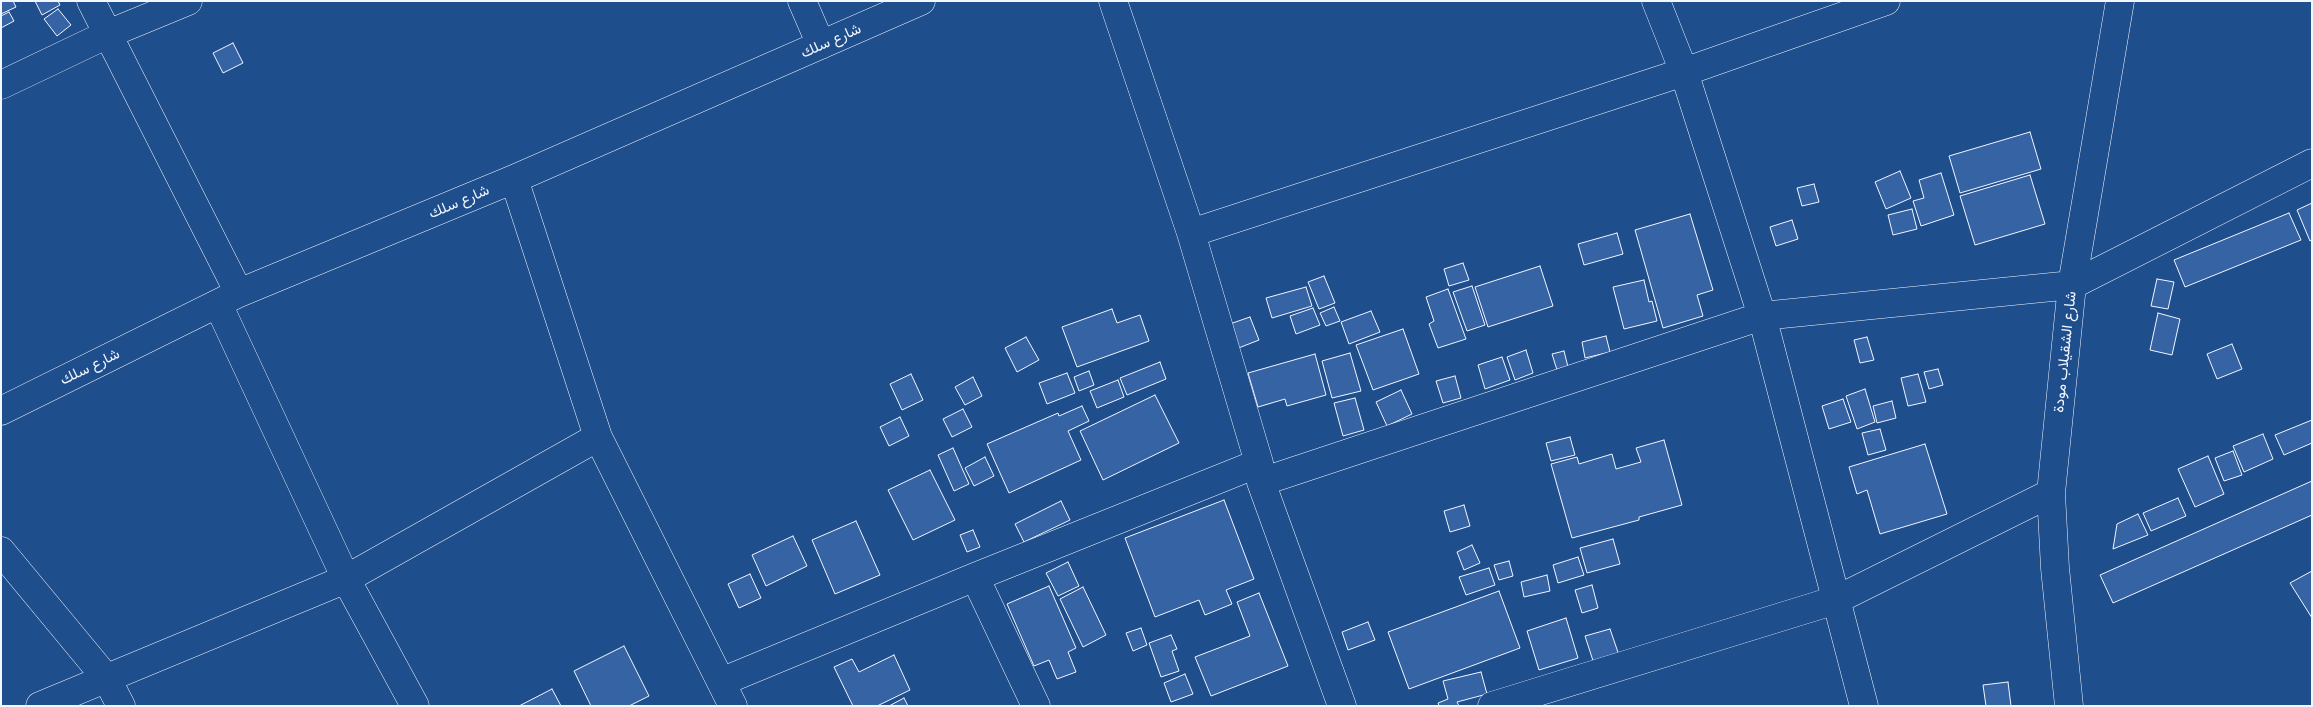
<!DOCTYPE html>
<html>
<head>
<meta charset="utf-8">
<style>
  body { margin:0 }
  #map { position:relative; width:2313px; height:707px; overflow:hidden; background:#1f4e8c; font-family:Figtree,sans-serif }
  canvas { display:block }
  .frame { position:absolute; inset:0; border:2px solid #f2f6ff; pointer-events:none }
</style>
</head>
<body>
<div id="map">
<canvas width="2313" height="707"></canvas>
<div class="frame"></div>
</div>
<script>
const g = document.querySelector('canvas').getContext('2d');
g.lineJoin = 'round';
function fillPath(path, color) {
  g.fillStyle = color;
  g.fill(path, 'evenodd');
}
function poly(rows) {
  const path = new Path2D();
  for (const r of rows) {
    path.moveTo(r[0], r[1]);
    for (let i = 2; i < r.length; i += 2) path.lineTo(r[i], r[i + 1]);
  }
  return path;
}
function trace(path, color, width, dash) {
  g.strokeStyle = color;
  g.lineWidth = width;
  g.lineCap = dash ? 'butt' : 'round';
  g.setLineDash(dash || []);
  g.stroke(path);
}
function drawText(font, color, halo, rows, align = 'center') {
  g.font = font + ' Figtree,Vazirmatn,sans-serif';
  g.lineWidth = 4;
  g.setLineDash([]);
  g.textBaseline = 'middle';
  g.strokeStyle = halo;
  g.fillStyle = color;
  for (const [text, x, y, turn = 0] of rows) {
    g.save();
    g.translate(x, y);
    g.rotate((+turn || 0) * Math.PI / 180);
    g.textAlign = isNaN(turn) ? turn : align;
    if (halo) g.strokeText(text, 0, 0);
    g.fillText(text, 0, 0);
    g.restore();
  }
}
const building = poly([
  [1,1,13,1,16,7,1,14,1,1],
  [35,1,58,1,60,5,42,15,35,1],
  [58,9,71,25,57,36,44,19,58,9],
  [9,12,14,21,1,28,1,16,9,12],
  [233,43,243,63,223,73,213,53,233,43],
  [2030,132,2041,169,1960,193,1949,156,2030,132],
  [1900,171,1911,198,1886,209,1875,182,1900,171],
  [1941,173,1954,215,1921,226,1913,201,1924,198,1919,180,1941,173],
  [2030,175,2045,224,1975,245,1960,196,2030,175],
  [1814,184,1819,202,1802,206,1797,188,1814,184],
  [2312,203,2312,240,2310,241,2297,210,2312,203],
  [1912,209,1917,229,1893,235,1888,215,1912,209],
  [2289,213,2301,240,2185,287,2174,260,2289,213],
  [1690,214,1713,290,1697,295,1703,316,1663,328,1635,230,1690,214],
  [1792,220,1798,239,1776,246,1770,227,1792,220],
  [1617,233,1623,254,1584,265,1578,244,1617,233],
  [1463,263,1469,280,1449,286,1444,269,1463,263],
  [1540,266,1553,306,1488,327,1475,287,1540,266],
  [1324,276,1335,303,1319,309,1308,282,1324,276],
  [2157,279,2174,282,2168,309,2151,306,2157,279],
  [1644,280,1649,302,1652,301,1657,321,1624,329,1613,287,1644,280],
  [1472,286,1485,325,1467,331,1453,292,1472,286],
  [1306,287,1312,306,1272,318,1266,298,1306,287],
  [1448,289,1466,339,1438,348,1429,324,1434,321,1426,297,1448,289],
  [1334,307,1340,321,1326,326,1320,313,1334,307],
  [1313,308,1320,325,1296,334,1290,316,1313,308],
  [1112,309,1117,323,1140,315,1149,341,1077,367,1062,327,1112,309],
  [1371,311,1380,332,1349,344,1341,322,1371,311],
  [2158,313,2180,319,2172,355,2150,350,2158,313],
  [1250,317,1259,340,1236,349,1227,325,1250,317],
  [1403,329,1419,374,1373,390,1356,345,1403,329],
  [1606,336,1610,352,1585,358,1582,342,1606,336],
  [1026,337,1039,360,1017,372,1005,348,1026,337],
  [1867,337,1874,360,1860,363,1854,340,1867,337],
  [2232,344,2242,369,2217,379,2207,354,2232,344],
  [1526,350,1533,373,1515,380,1507,357,1526,350],
  [1564,351,1568,367,1557,370,1552,354,1564,351],
  [1350,353,1361,391,1332,398,1322,361,1350,353],
  [1315,354,1326,395,1287,406,1285,399,1258,407,1248,373,1315,354],
  [1502,357,1510,380,1485,389,1478,365,1502,357],
  [1160,362,1166,379,1127,395,1120,378,1160,362],
  [1938,369,1943,385,1929,389,1924,372,1938,369],
  [1089,371,1094,385,1079,391,1074,377,1089,371],
  [1067,373,1075,393,1047,404,1039,383,1067,373],
  [911,374,923,400,902,410,890,384,911,374],
  [1918,374,1926,402,1908,406,1901,378,1918,374],
  [1455,376,1461,398,1443,403,1436,381,1455,376],
  [973,377,982,396,965,405,955,387,973,377],
  [1118,380,1124,397,1097,408,1090,391,1118,380],
  [1865,389,1875,422,1857,429,1846,396,1865,389],
  [1401,390,1412,414,1387,426,1376,402,1401,390],
  [1155,395,1179,443,1103,480,1080,431,1155,395],
  [1355,398,1364,430,1343,436,1334,403,1355,398],
  [1843,399,1851,422,1829,429,1822,406,1843,399],
  [1892,401,1896,418,1877,423,1873,406,1892,401],
  [1082,406,1089,421,1068,431,1081,460,1009,493,987,444,1058,413,1059,416,1082,406],
  [963,409,972,427,952,437,943,419,963,409],
  [900,417,909,436,889,446,880,427,900,417],
  [2312,420,2312,443,2284,455,2275,435,2312,420],
  [1880,429,1886,450,1868,455,1862,433,1880,429],
  [2263,434,2273,459,2244,472,2233,446,2263,434],
  [1570,437,1575,455,1551,461,1546,443,1570,437],
  [1664,440,1682,505,1639,517,1639,520,1572,538,1551,464,1577,457,1579,464,1612,454,1616,469,1641,462,1636,448,1664,440],
  [1925,444,1947,514,1880,534,1867,490,1857,494,1849,467,1925,444],
  [953,448,969,484,954,491,938,455,953,448],
  [2233,451,2242,475,2224,481,2215,458,2233,451],
  [2208,456,2224,494,2195,507,2178,469,2208,456],
  [985,457,994,476,974,486,965,468,985,457],
  [930,470,955,520,913,540,888,490,930,470],
  [2312,481,2312,515,2113,603,2100,575,2312,481],
  [2178,498,2186,516,2151,531,2143,513,2178,498],
  [1224,500,1254,579,1226,590,1232,604,1205,615,1199,600,1155,617,1125,538,1224,500],
  [1061,501,1070,520,1024,542,1015,524,1061,501],
  [1464,505,1470,526,1450,532,1444,511,1464,505],
  [2138,514,2148,535,2113,549,2117,524,2138,514],
  [856,521,880,575,835,594,812,540,856,521],
  [973,530,980,547,967,552,960,535,973,530],
  [793,536,807,566,766,586,752,555,793,536],
  [1613,539,1620,564,1587,573,1580,548,1613,539],
  [1472,545,1480,563,1464,570,1457,552,1472,545],
  [1578,557,1584,575,1558,583,1553,565,1578,557],
  [1509,561,1513,576,1499,580,1494,565,1509,561],
  [1068,562,1079,586,1058,596,1046,573,1068,562],
  [1489,568,1495,585,1466,595,1459,577,1489,568],
  [2312,571,2312,618,2290,583,2312,571],
  [750,574,761,598,739,608,728,584,750,574],
  [1547,575,1550,591,1524,597,1521,582,1547,575],
  [1592,585,1598,608,1582,613,1575,590,1592,585],
  [1049,586,1076,648,1068,652,1076,672,1057,679,1049,660,1034,666,1007,604,1049,586],
  [1083,587,1106,635,1083,647,1060,599,1083,587],
  [1499,591,1520,648,1409,689,1388,632,1499,591],
  [1259,593,1288,666,1211,696,1195,657,1250,636,1237,602,1259,593],
  [1566,618,1578,658,1539,670,1527,631,1566,618],
  [1368,622,1375,640,1348,650,1342,632,1368,622],
  [1141,628,1147,645,1133,651,1126,633,1141,628],
  [1610,629,1621,661,1596,670,1585,636,1610,629],
  [1171,635,1177,649,1172,651,1179,671,1161,677,1149,643,1171,635],
  [624,646,649,696,629,706,591,706,574,671,624,646],
  [894,655,910,690,877,706,853,706,834,667,852,659,859,672,894,655],
  [1481,672,1487,694,1457,702,1459,706,1439,706,1438,703,1448,699,1443,681,1481,672],
  [1185,674,1193,694,1171,702,1164,683,1185,674],
  [2008,682,2011,706,1986,706,1983,685,2008,682],
  [552,689,561,706,519,706,552,689],
  [904,698,908,706,889,706,904,698]
]);
fillPath(building, '#3563a3');
trace(building, '#f2f6ff', 1);
const minor = poly([
  [91,1,239,293],
  [802,1,821,45],
  [1113,1,1191,233,1259,463,1261,482,1342,706],
  [1656,1,1684,72,1762,316,1864,706],
  [1,85,108,34,188,1],
  [514,179,598,437,733,706],
  [1191,233,1684,72,1886,1],
  [218,304,346,579,415,706],
  [1,411,239,293,514,179,921,1],
  [1261,482,1762,316,2072,285,2312,163],
  [1,551,107,679,121,706],
  [975,577,1036,706],
  [721,682,975,577,1259,463],
  [40,706,346,579,598,437],
  [1492,706,1836,600,2051,493],
  [2069,706,2055,568,2051,493,2072,285,2120,1]
]);
trace(minor, '#f2f6ff', 29);
trace(minor, '#1f4e8c', 28);
drawText('15px', '#f2f6ff', '#1f4e8c', [
  ["شارع سلك",831,41,-24],
  ["شارع سلك",459,202,-23],
  ["شارع الشقيلاب مودة",2065,352,-84],
  ["شارع سلك",90,367,-26]
]);
</script>
</body>
</html>
